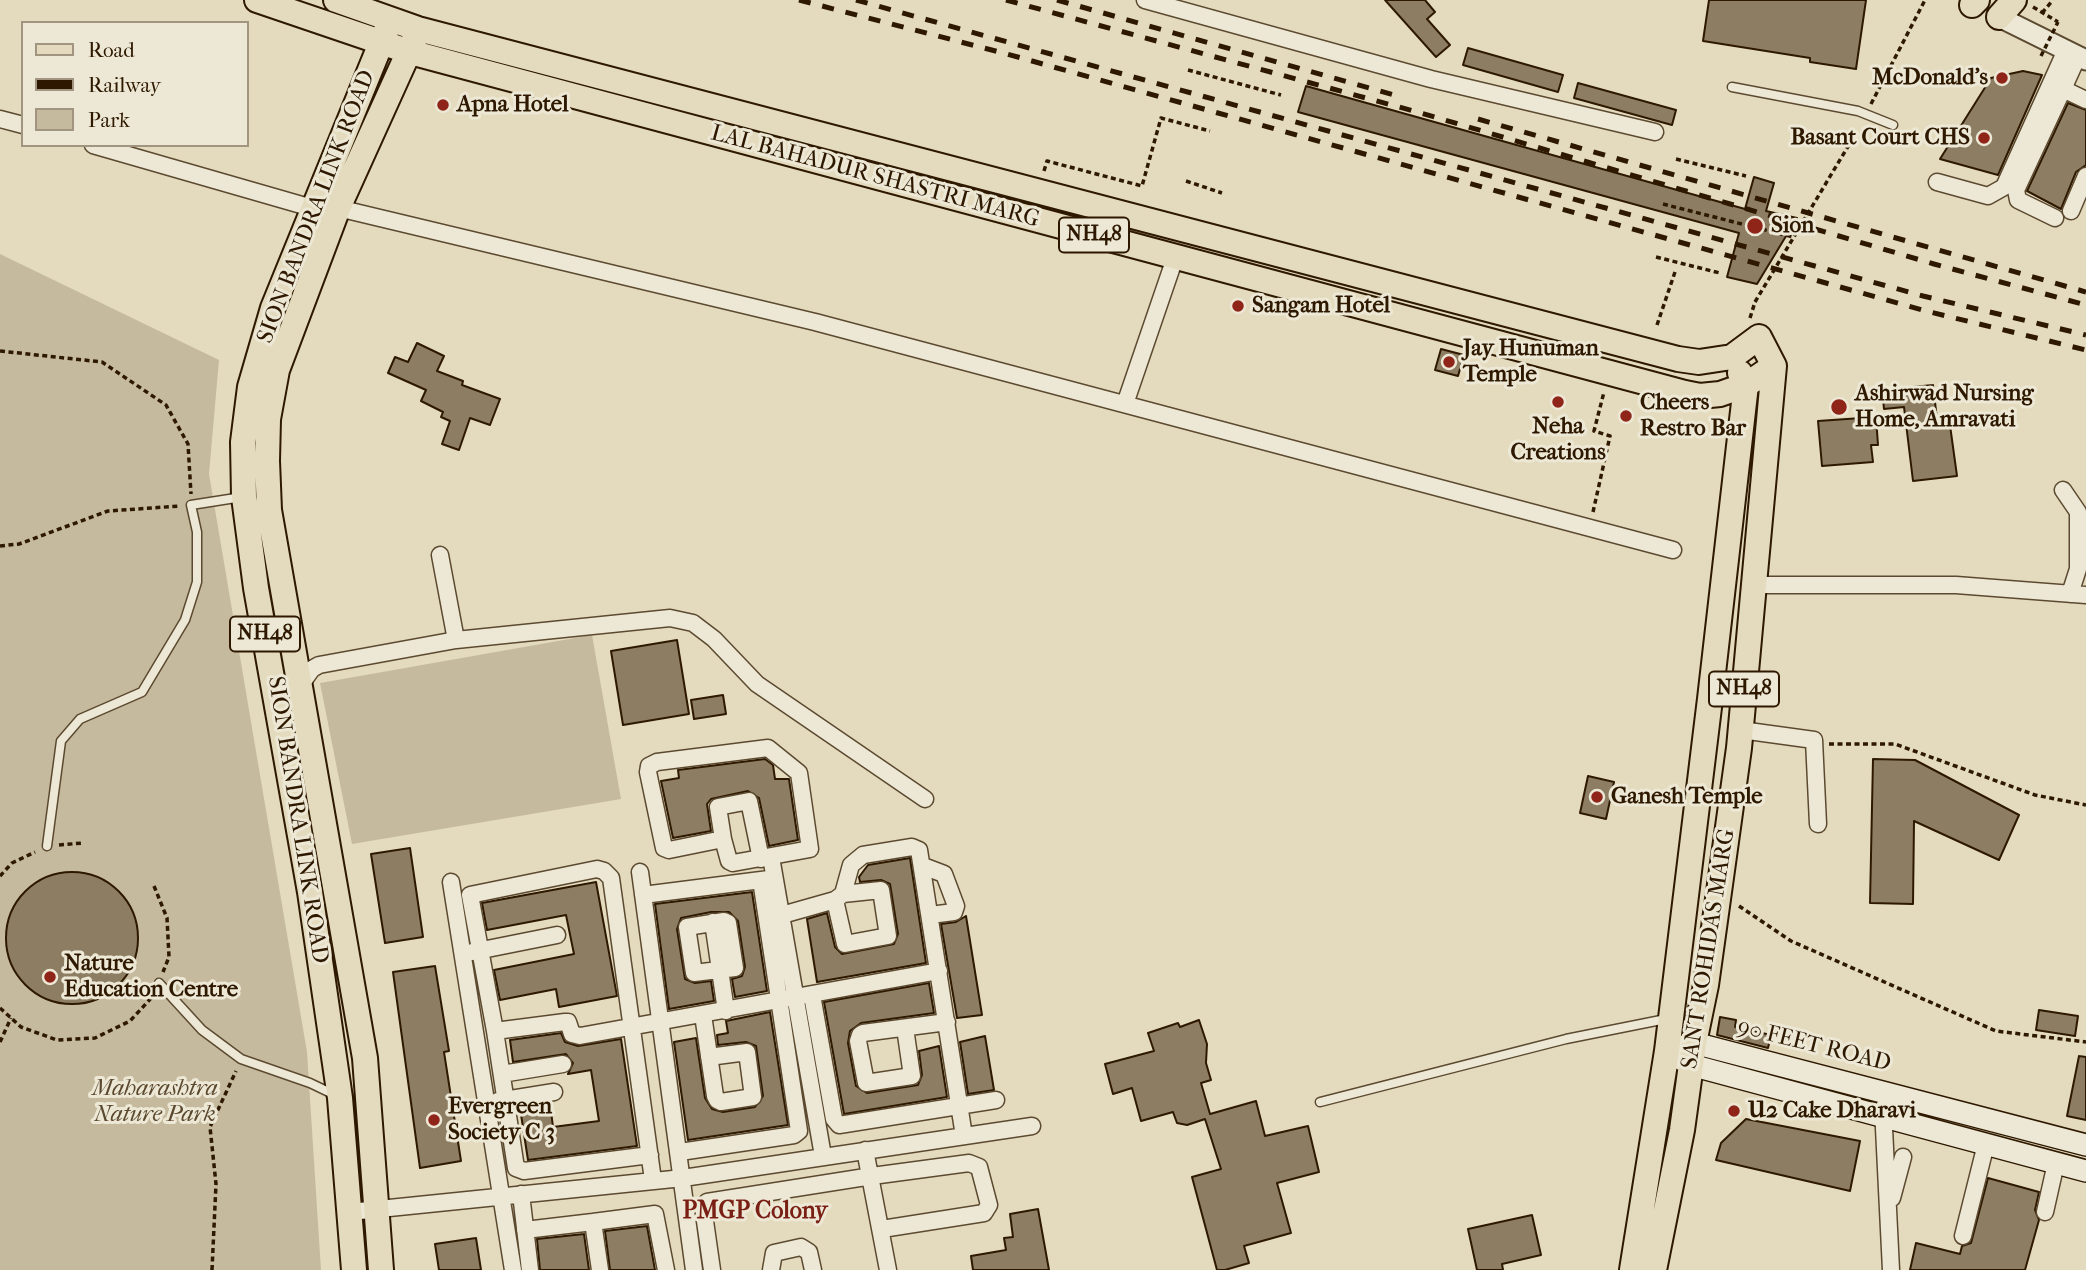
<!DOCTYPE html>
<html>
<head>
<meta charset="utf-8">
<style>
  body { margin:0 }
  #map { position:relative; width:2086px; height:1270px; overflow:hidden; background:#e4dbbe; font-family:"IM FELL French Canon",serif }
  canvas { display:block }
  .legend { position:absolute; left:21px; top:21px; width:228px; height:126px; box-sizing:border-box; background:#ede8d5; border:2px solid #a19580; margin:0; padding:9px 12px; list-style:none; font-size:21px; color:#2e1900 }
  .legend li { display:flex; align-items:center; gap:14px; height:35px }
  .legend b { width:35px; border:2px solid #a19580 }
</style>
</head>
<body>
<div id="map">
<canvas width="2086" height="1270"></canvas>
<ul class="legend">
<li><b style="height:9px;background:#e4dbbe"></b>Road</li>
<li><b style="height:9px;background:#2e1900"></b>Railway</li>
<li><b style="height:19px;background:#c5ba9e"></b>Park</li>
</ul>
</div>
<script>
const g = document.querySelector('canvas').getContext('2d');
g.lineJoin = 'round';
function fillPath(path, color) {
  g.fillStyle = color;
  g.fill(path, 'evenodd');
}
function poly(rows) {
  const path = new Path2D();
  for (const r of rows) {
    if (r.length === 3) {
      path.moveTo(r[0] + r[2], r[1]);
      path.arc(r[0], r[1], r[2], 0, 2 * Math.PI);
      continue;
    }
    path.moveTo(r[0], r[1]);
    for (let i = 2; i < r.length; i += 2) path.lineTo(r[i], r[i + 1]);
  }
  return path;
}
function trace(path, color, width, dash) {
  g.strokeStyle = color;
  g.lineWidth = width;
  g.lineCap = dash ? 'butt' : 'round';
  g.setLineDash(dash || []);
  g.stroke(path);
}
function drawText(font, color, halo, rows, align = 'center') {
  g.font = font + ' "IM FELL French Canon",serif';
  g.lineWidth = 6;
  g.setLineDash([]);
  g.textBaseline = 'middle';
  g.strokeStyle = halo;
  g.fillStyle = color;
  for (const [text, x, y, turn = 0] of rows) {
    g.save();
    g.translate(x, y);
    g.rotate((+turn || 0) * Math.PI / 180);
    g.textAlign = isNaN(turn) ? turn : align;
    if (halo) g.strokeText(text, 0, 0);
    g.fillText(text, 0, 0);
    g.restore();
  }
}
fillPath(poly([
  [0,254,219,360,209,474,307,1052,321,1270,0,1270],
  [592,635,621,799,352,844,320,683]
]), '#c5ba9e');
const building = poly([
  [1385,0,1425,0,1435,12,1427,19,1450,45,1436,57,1385,0],
  [1709,0,1866,0,1856,69,1810,62,1810,58,1703,41,1709,0],
  [1468,48,1563,75,1558,92,1463,65,1468,48],
  [2023,71,2042,75,1998,175,1940,159,1991,78,2023,71],
  [1578,83,1676,110,1672,125,1574,98,1578,83],
  [1306,86,1745,209,1754,177,1774,183,1766,211,1797,218,1757,284,1727,277,1739,233,1298,112,1306,86],
  [2068,103,2086,110,2086,165,2076,172,2061,209,2027,191,2068,103],
  [417,343,444,356,437,371,463,381,462,385,500,399,490,425,470,418,459,450,442,444,450,421,441,417,443,412,421,401,426,390,388,373,395,357,408,362,417,343],
  [1441,349,1464,355,1458,376,1435,370,1441,349],
  [1933,385,1937,419,1949,418,1957,476,1913,481,1904,407,1884,409,1882,390,1933,385],
  [1876,417,1878,445,1871,445,1873,462,1822,466,1818,421,1876,417],
  [677,640,689,714,623,725,611,651,677,640],
  [723,695,726,714,694,719,691,700,723,695],
  [765,759,773,765,775,779,789,779,798,840,769,846,759,798,748,791,711,799,707,804,711,831,673,838,661,781,679,778,678,770,765,759],
  [1873,759,1915,760,2019,815,1999,860,1914,821,1913,904,1870,903,1873,759],
  [1588,776,1614,782,1606,819,1580,813,1588,776],
  [410,848,423,937,385,943,371,854,410,848],
  [910,858,926,963,817,982,807,919,827,913,835,947,842,954,894,944,898,934,890,884,881,880,860,882,859,877,868,865,910,858],
  [72,938,66],
  [596,882,617,996,559,1007,556,989,500,1000,494,970,574,954,566,915,487,930,482,903,596,882],
  [752,892,767,991,735,997,732,979,742,976,745,967,738,921,729,912,711,912,681,918,677,929,685,979,695,983,711,981,714,1001,669,1009,655,904,752,892],
  [966,916,982,1015,957,1018,941,924,956,922,966,916],
  [435,966,449,1051,444,1052,461,1161,420,1168,393,972,435,966],
  [929,983,934,1013,861,1023,850,1031,848,1043,856,1086,867,1093,918,1085,922,1075,919,1051,939,1046,947,1097,844,1114,824,1002,929,983],
  [2039,1010,2078,1016,2075,1036,2036,1030,2039,1010],
  [770,1012,788,1125,688,1140,674,1042,696,1038,705,1098,712,1109,723,1112,755,1107,763,1096,756,1046,746,1042,718,1045,717,1035,728,1033,726,1021,770,1012],
  [1720,1017,1736,1020,1735,1027,1771,1035,1768,1048,1717,1035,1720,1017],
  [1199,1020,1207,1044,1206,1063,1211,1080,1201,1083,1210,1114,1256,1101,1265,1136,1308,1126,1319,1172,1277,1183,1291,1233,1244,1246,1249,1263,1225,1270,1217,1270,1192,1177,1221,1169,1205,1119,1187,1125,1177,1123,1173,1112,1141,1121,1132,1088,1113,1094,1105,1064,1154,1051,1148,1033,1178,1023,1180,1027,1199,1020],
  [561,1033,565,1042,578,1046,621,1039,637,1146,528,1160,520,1108,550,1103,553,1127,599,1121,591,1070,568,1074,573,1063,566,1054,513,1062,510,1040,561,1033],
  [985,1036,994,1090,968,1094,960,1042,985,1036],
  [2079,1056,2086,1057,2086,1120,2067,1116,2079,1056],
  [1746,1119,1860,1141,1850,1191,1716,1160,1721,1143,1746,1119],
  [1988,1178,2039,1192,2035,1210,2039,1220,2025,1270,1910,1270,1916,1243,1960,1254,1962,1246,1971,1243,1988,1178],
  [1038,1209,1049,1270,973,1270,971,1256,1006,1250,1004,1238,1013,1237,1010,1214,1038,1209],
  [1532,1215,1541,1255,1502,1264,1503,1270,1477,1270,1468,1229,1532,1215],
  [647,1226,655,1270,610,1270,605,1231,647,1226],
  [584,1234,589,1270,540,1270,537,1239,584,1234],
  [476,1238,481,1270,439,1270,435,1244,476,1238]
]);
fillPath(building, '#8d7e63');
trace(building, '#2e1900', 2);
const service = poly([
  [1732,87,1858,111,1893,125],
  [47,846,61,741,80,719,142,692,185,620,197,582,197,532,191,505,242,497],
  [159,983,202,1030,241,1059,310,1083,335,1095],
  [1320,1102,1566,1039,1666,1019]
]);
const minor = poly([
  [1145,0,1431,79,1655,132],
  [2063,89,2078,56],
  [0,119,23,125],
  [93,145,312,208],
  [1937,182,1988,196,2004,187,2066,50],
  [338,208,815,322,1673,550],
  [2071,211,2086,176],
  [2055,218,2018,200,2016,190,2063,89,2086,100],
  [1125,404,1175,258],
  [2063,490,2078,512,2078,569,2070,594],
  [440,555,456,640],
  [1754,585,1956,585,2086,595],
  [276,691,299,687,312,669,319,665,456,640,670,618,693,623,714,639,757,684,925,799],
  [1741,730,1814,740,1818,824],
  [768,748,799,773,810,849,733,863,729,861,723,839,669,850,664,848,648,772,649,766,657,762,768,748],
  [723,839,718,807,749,801,761,859],
  [771,857,823,1156],
  [923,866,944,874,956,906,954,912,930,915],
  [640,872,694,1270],
  [451,882,513,1270],
  [643,895,769,879],
  [835,900,845,944,888,936,881,890,843,894],
  [782,915,835,900,843,894,851,865,863,855,912,847,919,850,964,1136],
  [724,921,728,923,735,968,694,973,687,927,724,921],
  [713,922,726,1011],
  [472,952,557,935],
  [812,995,834,1119,839,1125,996,1100],
  [703,1015,715,1096,717,1100,721,1102,753,1097,747,1052,709,1057],
  [905,1028,912,1076,866,1083,858,1041,860,1035,863,1033,947,1022],
  [495,1031,470,895,597,869,604,871,611,878,653,1180],
  [502,1074,563,1064],
  [498,1101,554,1092],
  [1883,1108,1891,1270],
  [865,1150,888,1270],
  [680,1152,794,1135,799,1131,761,880],
  [650,1155,524,1171,516,1168,495,1031,565,1022,568,1022,572,1034,580,1036,939,971],
  [521,1194,530,1270],
  [1892,1198,1903,1157],
  [350,1212,683,1178,1032,1126],
  [2045,1212,2056,1163],
  [593,1222,655,1214,666,1270],
  [525,1230,593,1222,600,1270],
  [1963,1236,1986,1144],
  [712,1270,703,1207,707,1202,872,1176,969,1163,979,1167,989,1205,984,1213,882,1229],
  [771,1270,774,1253,801,1247,809,1252,813,1270]
]);
const tertiary = poly([
  [1999,17,2086,60]
]);
const secondary = poly([
  [1678,1048,1694,1043,2086,1145],
  [1667,1051,1691,1065,2086,1171]
]);
const primary = poly([
  [257,0,410,52,1685,393,1700,396,1720,394,1746,385,1774,366],
  [336,0,418,29,1678,359,1699,362,1732,357,1759,337,1774,366,1739,748,1706,985,1694,1043,1682,1130,1654,1270],
  [1972,5,1977,0],
  [1999,17,2014,0],
  [354,1270,340,1098,310,892,256,588,244,497,243,442,250,387,273,308,388,26],
  [381,1270,365,1058,269,510,267,461,268,419,277,370,338,208,415,38],
  [1632,1270,1667,1051,1710,699,1746,385,1740,373]
]);
trace(service, '#5c4a30', 11);
trace(minor, '#5c4a30', 19);
trace(tertiary, '#5c4a30', 23);
trace(secondary, '#2e1900', 24);
trace(primary, '#2e1900', 28);
trace(poly([
  [2033,7,2058,22],
  [2042,13,2053,0],
  [1188,70,1281,95],
  [1871,104,1925,0],
  [1676,159,1746,176],
  [1044,171,1047,161,1142,186,1161,118,1210,131],
  [1186,181,1222,193],
  [1663,204,1793,237],
  [1656,257,1720,273],
  [1750,318,1755,302],
  [1657,325,1676,269],
  [0,351,102,362,166,405,188,444,191,494],
  [1593,512,1610,436,1594,431,1604,392],
  [0,546,19,544,108,511,180,506],
  [1829,744,1895,744,2035,795,2086,805],
  [59,845,83,843],
  [0,876,12,863,35,852],
  [154,886,167,918,169,957,163,972],
  [1739,906,1791,941,1996,1031,2086,1042],
  [0,1008,21,1027,57,1040,95,1038,130,1021,154,995],
  [0,1042,11,1018],
  [212,1270,216,1184,210,1127,236,1071]
]), '#2e1900', 3.5, [5, 3.5]);
trace(service, '#ede8d5', 8);
trace(minor, '#ede8d5', 16);
trace(tertiary, '#ede8d5', 19);
trace(secondary, '#ede8d5', 21);
trace(primary, '#e4dbbe', 24);
trace(poly([
  [799,0,1007,54,1926,311,2086,350],
  [856,0,1923,296,2086,335],
  [1006,0,1421,113,1934,264,2086,305],
  [1057,0,1394,95],
  [1478,119,2086,292]
]), '#2e1900', 5, [12, 12]);
trace(poly([
  [2041,56,2058,22],
  [1755,302,1856,133]
]), '#2e1900', 3.5, [5, 3.5]);
for (const [x, y, r, color] of [
  [2002,78,7,"#8f2418"],
  [443,105,7,"#8f2418"],
  [1984,138,7,"#8f2418"],
  [1755,226,9,"#8f2418"],
  [1238,306,7,"#8f2418"],
  [1449,362,7,"#8f2418"],
  [1558,402,7,"#8f2418"],
  [1839,407,9,"#8f2418"],
  [1626,416,7,"#8f2418"],
  [1597,797,7,"#8f2418"],
  [50,977,7,"#8f2418"],
  [1734,1111,7,"#8f2418"],
  [434,1120,7,"#8f2418"]
]) {
  const dot = new Path2D();
  dot.arc(x, y, r, 0, 2 * Math.PI);
  g.fillStyle = color;
  g.fill(dot);
  trace(dot, '#ede8d5', 2.5);
}
for (const [x, y, w] of [
  [1094,235,70],
  [265,634,70],
  [1744,689,70]
]) {
  const box = new Path2D();
  box.roundRect(x - w / 2, y - 17.5, w, 35, 5);
  g.fillStyle = '#ede8d5';
  g.fill(box);
  trace(box, '#2e1900', 2);
}
drawText('bold 21px', '#2e1900', null, [
  ["NH48",1094,235],
  ["NH48",265,634],
  ["NH48",1744,689]
]);
drawText('bold 23px', '#2e1900', '#ede8d5', [
  ["McDonald's",1988,78,"right"],
  ["Apna Hotel",457,105],
  ["Basant Court CHS",1970,138,"right"],
  ["Sion",1771,226],
  ["Sangam Hotel",1252,306],
  ["Jay Hunuman",1463,349],
  ["Temple",1463,375],
  ["Ashirwad Nursing",1855,394],
  ["Home, Amravati",1855,420],
  ["Cheers",1640,403],
  ["Restro Bar",1640,429],
  ["Neha",1558,427,"center"],
  ["Creations",1558,453,"center"],
  ["Ganesh Temple",1611,797],
  ["Nature",64,964],
  ["Education Centre",64,990],
  ["Evergreen",448,1107],
  ["Society C 3",448,1133],
  ["U2 Cake Dharavi",1748,1111]
], 'left');
drawText('23px', '#2e1900', '#ede8d5', [
  ["LAL BAHADUR SHASTRI MARG",875,177,15],
  ["SION BANDRA LINK ROAD",317,207,-69],
  ["SION BANDRA LINK ROAD",297,820,81],
  ["SANT ROHIDAS MARG",1709,949,-81],
  ["90 FEET ROAD",1814,1046,14]
]);
drawText('italic 23px', '#5b492f', '#ede8d5', [
  ["Maharashtra",155,1089],
  ["Nature Park",155,1115]
]);
drawText('bold 24px', '#7a1f14', '#ede8d5', [
  ["PMGP Colony",755,1212]
]);
</script>
</body>
</html>
